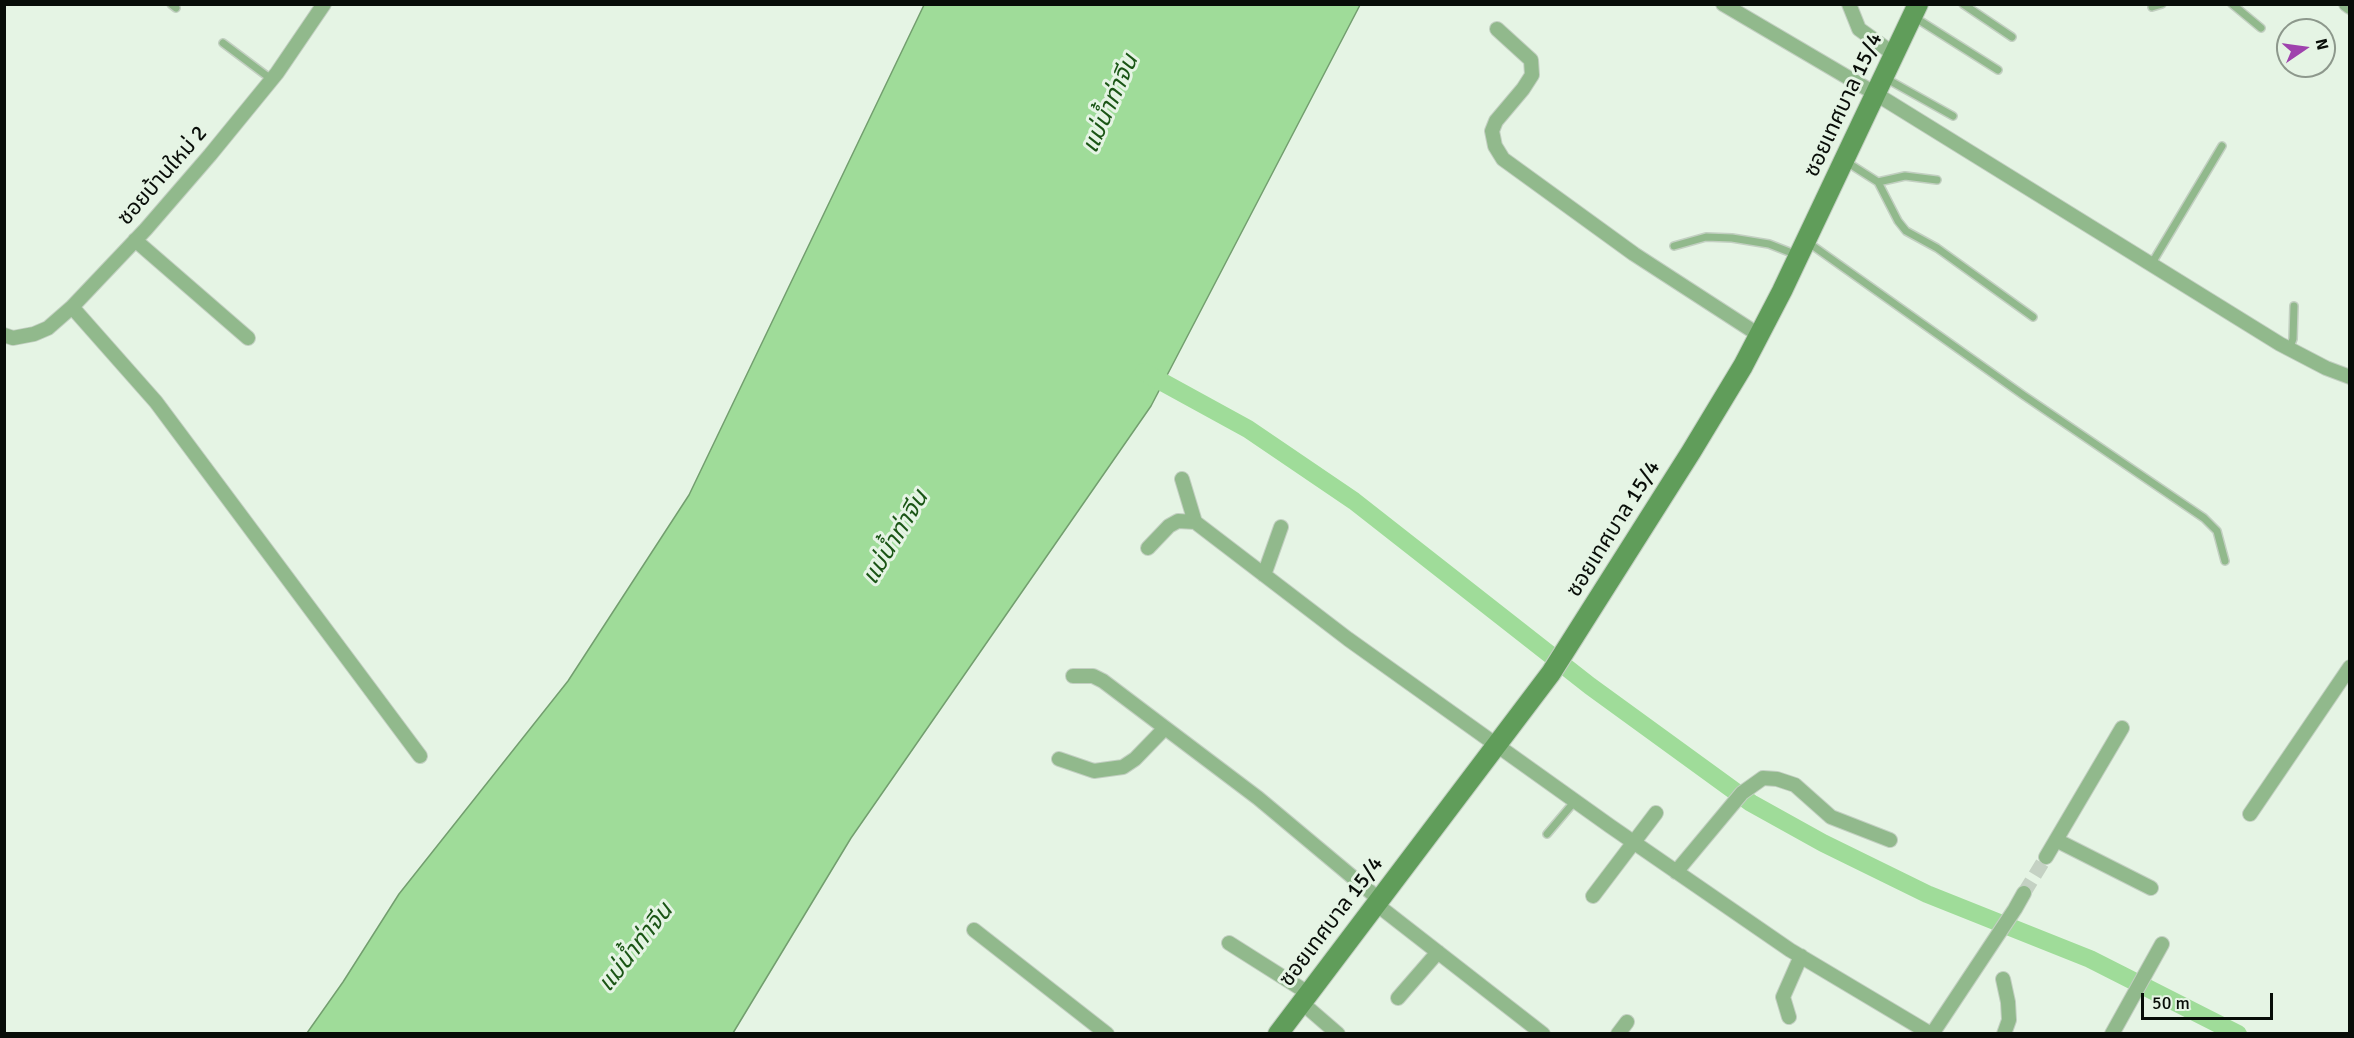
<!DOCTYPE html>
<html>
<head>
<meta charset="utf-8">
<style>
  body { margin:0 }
  #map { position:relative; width:2354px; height:1038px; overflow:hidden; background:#e5f4e4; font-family:Signika,sans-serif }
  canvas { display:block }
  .frame { position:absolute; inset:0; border:6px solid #080d08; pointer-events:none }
  .north { position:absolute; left:2276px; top:18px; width:60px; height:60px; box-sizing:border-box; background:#e5f4e4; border:2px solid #8d988c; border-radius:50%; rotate:77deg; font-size:16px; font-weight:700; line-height:24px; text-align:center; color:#080d08 }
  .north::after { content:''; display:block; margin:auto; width:21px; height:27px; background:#9f42ad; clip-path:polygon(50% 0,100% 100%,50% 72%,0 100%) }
  .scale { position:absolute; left:2141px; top:993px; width:132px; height:27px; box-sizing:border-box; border:3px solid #080d08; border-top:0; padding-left:8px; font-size:18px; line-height:21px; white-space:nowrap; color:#080d08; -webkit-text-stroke:4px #e5f4e4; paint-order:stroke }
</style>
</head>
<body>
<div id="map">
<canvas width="2354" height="1038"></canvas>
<div class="frame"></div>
<div class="north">N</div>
<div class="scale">50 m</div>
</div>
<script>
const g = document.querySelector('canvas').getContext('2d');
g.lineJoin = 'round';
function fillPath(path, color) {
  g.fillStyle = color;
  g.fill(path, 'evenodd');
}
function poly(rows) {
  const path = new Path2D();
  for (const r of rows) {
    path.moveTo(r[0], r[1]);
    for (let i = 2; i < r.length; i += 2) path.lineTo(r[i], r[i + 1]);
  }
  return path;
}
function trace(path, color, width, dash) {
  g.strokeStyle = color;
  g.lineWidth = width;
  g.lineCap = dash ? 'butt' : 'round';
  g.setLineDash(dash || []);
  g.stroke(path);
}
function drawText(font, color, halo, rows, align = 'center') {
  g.font = font + ' Signika,"Noto Sans Thai",sans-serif';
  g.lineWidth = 6;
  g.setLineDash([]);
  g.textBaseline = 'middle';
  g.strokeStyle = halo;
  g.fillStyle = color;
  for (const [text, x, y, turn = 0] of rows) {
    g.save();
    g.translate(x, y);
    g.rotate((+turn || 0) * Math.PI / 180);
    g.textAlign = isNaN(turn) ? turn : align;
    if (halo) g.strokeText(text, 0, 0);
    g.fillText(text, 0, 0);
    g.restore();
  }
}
const water = poly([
  [924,5,1360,5,1151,406,851,838,733,1033,307,1033,343,982,399,894,568,681,689,495,924,5]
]);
fillPath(water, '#9fdc99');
trace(water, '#729e6e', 1.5);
trace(poly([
  [1144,372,1248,429,1354,501,1590,686,1751,803,1823,843,1927,894,2090,959,2238,1034]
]), '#9fdc99', 18);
trace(poly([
  [2024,893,2046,857]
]), '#c4d1c3', 14, [14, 7]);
const lane = poly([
  [171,4,176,8],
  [1963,4,2012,37],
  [2232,4,2261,28],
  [2152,7,2162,4],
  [1914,17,1998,70],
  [223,43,271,79],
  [1885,78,1953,116],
  [1845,161,1878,182,1898,221,1906,231,1937,248,2033,317],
  [1878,182,1905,176,1937,180],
  [1806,241,2023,395,2204,518,2217,531,2225,561],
  [1674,246,1706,237,1732,238,1769,244,1797,255],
  [2152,263,2222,146],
  [2289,349,2293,339,2294,306],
  [1547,834,1575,801]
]);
const street = poly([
  [1723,4,1876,94,2280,344,2326,368,2350,377],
  [1849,4,1859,29,1895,55],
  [2346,4,2350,7],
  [1497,29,1531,60,1532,75,1523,89,1496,121,1492,131,1495,146,1503,159,1634,254,1759,335],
  [135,240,248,338],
  [72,307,156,402,420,756],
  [4,335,13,338,34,334,48,328,72,307,146,229,210,155,277,73,324,4],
  [1182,479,1195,522,1348,639,1610,826,1790,950,1931,1034],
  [1148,548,1169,526,1178,521,1195,522],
  [1264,575,1281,527],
  [1073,676,1093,676,1103,681,1258,798,1380,900],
  [1059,759,1094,771,1123,767,1135,759,1165,728],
  [2250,814,2350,667],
  [2056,840,2151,888],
  [2046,857,2122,728],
  [1676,872,1742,793,1763,778,1777,779,1795,785,1831,817,1890,840],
  [1593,896,1656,813],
  [1376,904,1543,1034],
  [974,930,1107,1034],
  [1229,943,1308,993],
  [2003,979,2008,1002,2009,1020,2004,1034],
  [1398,998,1438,952],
  [1301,1002,1338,1034],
  [1789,1017,1783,997,1801,956],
  [1618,1034,1627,1022],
  [1932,1034,2015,909,2024,893],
  [2112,1034,2162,944]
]);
const secondary = poly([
  [1278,1034,1551,673,1691,452,1743,366,1782,291,1918,4]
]);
trace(lane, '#c2cfc1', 10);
trace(street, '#c2cfc1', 16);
trace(secondary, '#c2cfc1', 22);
trace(lane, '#91b98c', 7);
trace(street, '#91b98c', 14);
trace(secondary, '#609d5a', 20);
drawText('22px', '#080d08', '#e5f4e4', [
  ["ซอยเทศบาล 15/4",1844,105,-65],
  ["ซอยบ้านใหม่ 2",163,176,-49],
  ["ซอยเทศบาล 15/4",1614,529,-58],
  ["ซอยเทศบาล 15/4",1332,922,-53]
]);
drawText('italic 24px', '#1a5515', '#e5f4e4', [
  ["แม่น้ำท่าจีน",1111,104,-66],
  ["แม่น้ำท่าจีน",896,538,-59],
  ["แม่น้ำท่าจีน",636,948,-52]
]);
</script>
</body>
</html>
